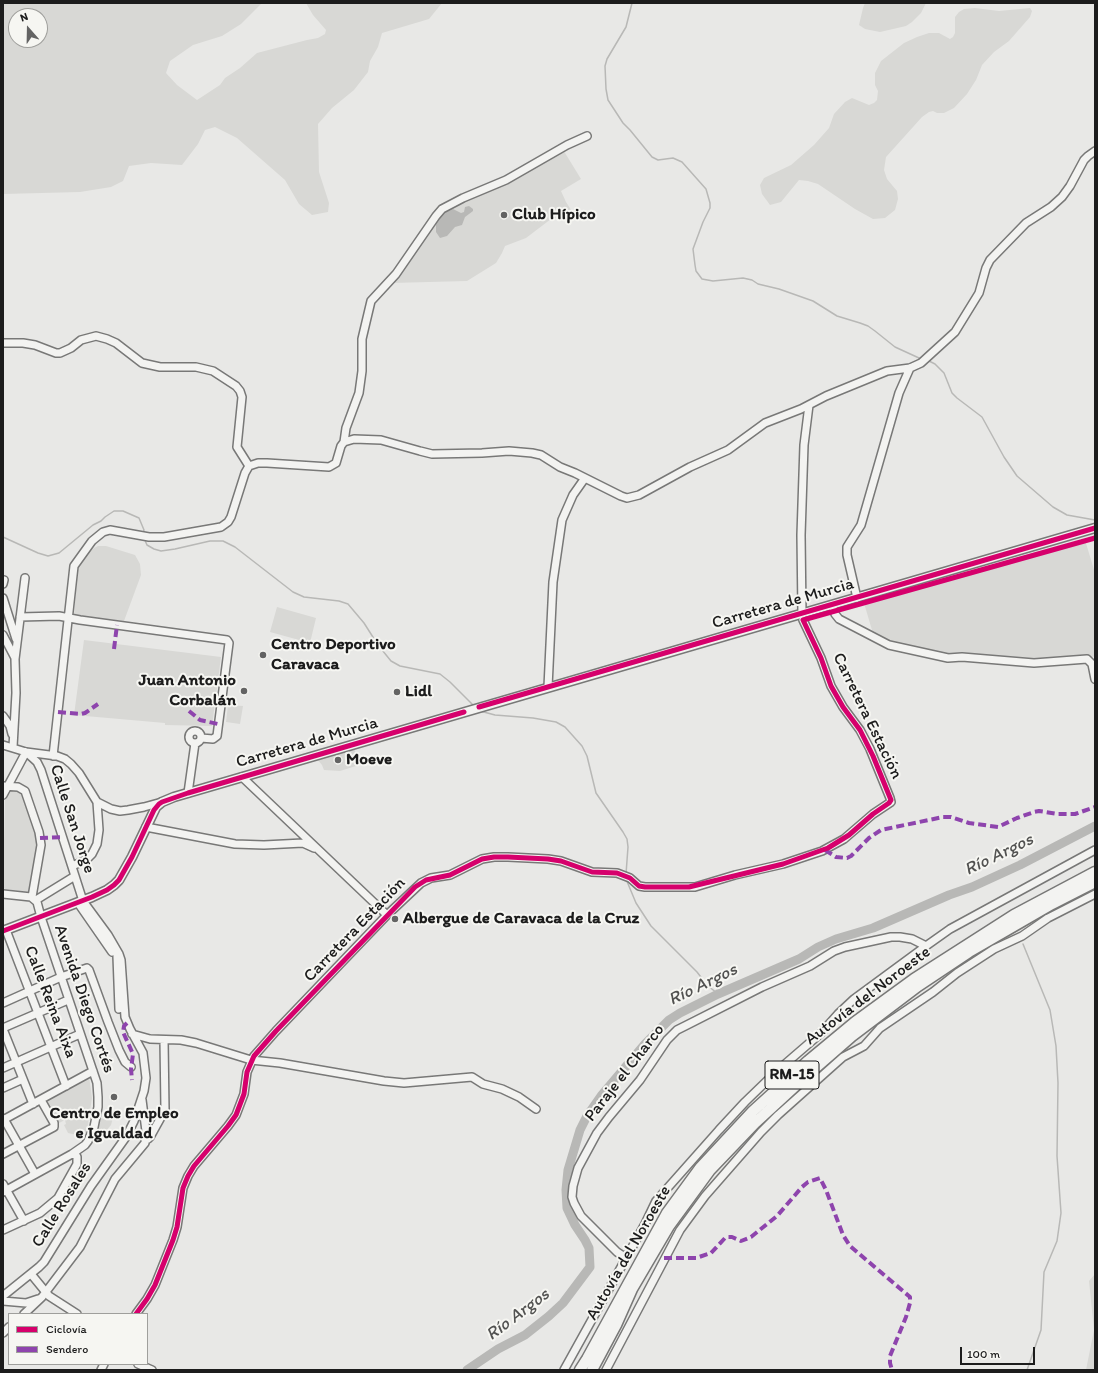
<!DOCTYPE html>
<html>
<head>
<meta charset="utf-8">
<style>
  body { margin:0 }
  #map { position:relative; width:1098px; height:1373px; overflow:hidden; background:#e8e8e6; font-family:Itim,sans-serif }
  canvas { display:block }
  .frame { position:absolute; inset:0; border:4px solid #1c1c1c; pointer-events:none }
  .legend { position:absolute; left:8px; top:1313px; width:140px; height:52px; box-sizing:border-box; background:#f6f6f2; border:1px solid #9f9f9c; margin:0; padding:5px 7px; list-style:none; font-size:12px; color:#1c1c1c }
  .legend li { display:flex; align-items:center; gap:8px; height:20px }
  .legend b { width:20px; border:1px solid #9f9f9c }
  .north { position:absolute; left:8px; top:8px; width:40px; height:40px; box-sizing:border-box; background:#f6f6f2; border:1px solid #9f9f9c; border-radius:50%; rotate:340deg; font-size:11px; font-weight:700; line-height:16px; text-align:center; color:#1c1c1c }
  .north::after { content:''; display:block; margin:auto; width:14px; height:18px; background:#636363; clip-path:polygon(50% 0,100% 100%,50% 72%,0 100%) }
  .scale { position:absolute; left:960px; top:1347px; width:75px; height:18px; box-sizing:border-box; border:2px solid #1c1c1c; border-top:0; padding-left:5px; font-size:12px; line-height:14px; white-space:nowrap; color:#1c1c1c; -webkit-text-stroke:3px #f6f6f2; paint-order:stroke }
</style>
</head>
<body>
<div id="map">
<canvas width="1098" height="1373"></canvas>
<div class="frame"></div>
<ul class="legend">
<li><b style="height:5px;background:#d6006c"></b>Ciclovía</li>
<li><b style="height:5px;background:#8e44ad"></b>Sendero</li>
</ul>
<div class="north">N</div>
<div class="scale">100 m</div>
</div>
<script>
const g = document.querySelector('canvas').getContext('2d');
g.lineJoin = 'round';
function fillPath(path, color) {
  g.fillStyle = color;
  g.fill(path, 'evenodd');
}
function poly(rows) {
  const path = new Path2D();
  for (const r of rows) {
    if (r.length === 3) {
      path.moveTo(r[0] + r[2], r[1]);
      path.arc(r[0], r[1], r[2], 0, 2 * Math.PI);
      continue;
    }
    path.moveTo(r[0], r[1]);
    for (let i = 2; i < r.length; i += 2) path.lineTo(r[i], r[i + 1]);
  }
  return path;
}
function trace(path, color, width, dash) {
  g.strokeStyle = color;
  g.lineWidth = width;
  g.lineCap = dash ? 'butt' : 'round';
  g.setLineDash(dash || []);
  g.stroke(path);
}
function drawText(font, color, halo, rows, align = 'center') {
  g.font = font + ' Itim,sans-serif';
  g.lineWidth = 4;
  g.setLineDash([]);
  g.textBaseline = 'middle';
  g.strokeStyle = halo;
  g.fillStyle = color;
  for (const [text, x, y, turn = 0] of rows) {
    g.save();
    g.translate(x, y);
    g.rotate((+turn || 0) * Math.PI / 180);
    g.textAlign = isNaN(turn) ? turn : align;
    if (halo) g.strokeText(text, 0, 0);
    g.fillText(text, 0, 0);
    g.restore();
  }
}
fillPath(poly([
  [3,3,262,3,241,24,222,36,193,45,170,61,166,73,177,85,197,100,220,85,225,78,240,68,257,53,307,40,318,38,325,34,326,30,313,15,306,3,442,3,429,19,382,33,378,47,370,61,368,72,354,90,332,108,318,124,319,172,329,203,328,212,312,215,299,204,285,180,237,138,215,127,205,130,198,144,182,165,151,163,129,166,123,181,111,187,80,192,3,194],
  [16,16,40,16,40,40,16,40],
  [865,3,926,3,921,13,912,22,906,26,880,32,865,29,859,25,863,8],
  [975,8,999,11,1030,8,1032,11,1030,17,1009,41,994,52,982,65,976,80,967,94,954,108,944,113,937,113,933,111,929,112,922,117,886,157,884,170,887,179,897,191,898,199,895,210,885,218,873,219,855,209,818,184,808,181,799,180,781,202,770,205,762,194,760,185,764,178,791,165,814,145,829,128,834,114,845,102,852,98,869,105,874,103,877,100,878,91,875,85,875,73,881,61,904,43,917,37,929,33,939,33,950,39,953,37,955,33,955,17,959,12,964,9],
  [562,148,581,179,561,191,566,202,573,213,565,218,557,217,551,219,526,238,505,246,502,253,496,263,467,281,391,283,436,216],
  [1085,540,1095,573,1095,656,1087,659,1065,662,948,658,874,637,864,603],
  [98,546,106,546,135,555,140,564,141,575,124,621,74,615,78,565,80,560,94,548],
  [277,607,316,618,310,643,270,632],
  [84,640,221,657,212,726,165,725,165,723,74,715],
  [228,705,243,706,240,724,226,722],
  [354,747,359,765,340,771,324,770,322,765,317,759],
  [12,790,17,790,24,794,38,841,30,891,27,892,5,889,3,887,5,796],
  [89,1076,92,1098,86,1137,68,1133,64,1125,66,1124,65,1120,57,1124,44,1101],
  [107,1108,115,1111,111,1125,95,1144,93,1143,96,1138,101,1118,104,1119],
  [1095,1274,1095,1370,1086,1370,1094,1330,1089,1281]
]), '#d8d8d5');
fillPath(poly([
  [469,206,473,209,473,211,465,217,462,225,455,227,447,236,440,238,436,232,436,224,439,217,444,213,453,209,461,213,464,212,465,207]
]), '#b8b8b6');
trace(poly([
  [632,3,626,27,607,59,605,66,606,89,608,100,623,123,630,130,652,157,658,160,673,158,682,162,706,189,710,203,710,208,703,222,693,249,695,265,696,271,702,279,713,281,743,278,752,280,758,284,779,289,813,301,837,316,860,323,868,326,875,331,895,347,919,358],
  [929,361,935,364,944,373,952,393,957,398,982,417,1004,457,1017,476,1053,507,1067,515,1095,520],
  [3,537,38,553,48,556,59,553,93,525,101,521,105,517,114,511,123,511,139,518,144,530,143,533],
  [144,538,147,545,154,549,161,551,175,549,210,541,223,541,235,547,293,592,304,597,339,601,348,604,364,623,378,645,391,661,400,666,440,674,450,682,474,706],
  [480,711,495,715,533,718,556,722,565,727,582,746,587,756,596,793,623,832,627,839,628,847,626,874],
  [626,879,636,903,651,926,697,972,707,985,718,994],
  [1023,944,1050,1010,1056,1046,1058,1083,1057,1156,1061,1213,1057,1241,1044,1272,1041,1330,1027,1370]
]), '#b8b8b6', 1.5);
trace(poly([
  [467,1370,498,1349,525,1335,549,1316,563,1303,590,1267,589,1248,585,1240,575,1225,567,1208,566,1190,568,1170,580,1130,587,1116,601,1096,645,1044,669,1020,680,1013,718,994,799,959,818,947,836,939,873,928,949,895,972,887,1020,865,1095,826]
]), '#b8b8b6', 9);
const minor = poly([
  [3,343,23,343,35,345,56,353,60,353,71,348,81,340,96,336,107,339,116,343,142,363,160,367,196,367,213,371,236,386,240,391,242,397,237,447,249,466],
  [344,442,354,439,381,440,420,451,432,454,482,453,509,451,532,453,541,455,560,467,575,473,621,496,627,498,639,495,690,467,728,450,765,423,801,409,826,396,887,371,910,368,921,363,955,332,979,293,986,268,990,260,1026,223,1051,207,1062,197,1070,186,1084,160,1088,156,1095,151],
  [344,442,346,428,359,393,362,371,362,339,371,301,396,274,436,216,442,209,463,198,506,180,567,145,587,136],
  [3,584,4,580],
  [3,598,16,639],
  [857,598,847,555,847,547,861,525,899,393,910,368],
  [832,605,835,614,839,619,889,645,948,658,962,657,1034,663,1087,659,1092,664,1095,679],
  [802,614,801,535,804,445,809,405],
  [20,617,59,616,80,620,227,640,229,643,217,736,213,739,201,738],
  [3,635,15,658],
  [548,687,553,582,562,520,573,495,585,478],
  [3,716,10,726,12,734],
  [195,737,6],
  [3,745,26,752,57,756,65,759,71,764,79,773,97,802,111,809,120,811,128,810,144,807,162,802],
  [13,747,16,693,15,659,25,578],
  [53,756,74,566,92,541,103,532,110,530,149,537,164,537,221,527,228,522,231,517,245,473,249,466,258,463,267,463,329,467,336,463,341,446,344,442],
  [242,777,387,915],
  [3,786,18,787,25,791,39,832,41,845,32,897],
  [188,793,195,743],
  [3,795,26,752],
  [146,827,235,844,264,845,303,843,314,848],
  [72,866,86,860,92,854,97,844,99,830,97,802],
  [3,894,31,897,37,902,41,917,97,1083,98,1097,98,1107,94,1127,88,1141,85,1145,72,1154,3,1192],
  [36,900,75,876],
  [78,903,112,952],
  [6,930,66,1086],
  [117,956,119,1009],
  [3,1003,61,977,87,968,89,970,108,1022,119,1050,125,1062,131,1067],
  [3,1028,68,1000],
  [3,1029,33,1104],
  [132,1034,150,1039,181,1040,196,1043,251,1060,280,1063,384,1081,404,1083,472,1077,483,1084,502,1089,519,1097,536,1109],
  [3,1068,80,1034],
  [3,1088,23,1079],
  [4,1119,35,1174],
  [3,1120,93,1071],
  [146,1137,148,1139,150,1137,165,1110,164,1040],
  [3,1154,54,1127,54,1123,41,1100],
  [3,1184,24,1221],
  [3,1230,40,1213,58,1198,77,1164,77,1157,76,1155,72,1154],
  [626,1258,617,1252,581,1216,574,1203,572,1197,573,1186,578,1168,597,1133,609,1117,640,1080,667,1040,677,1030,687,1025,762,987,810,966,834,951,845,947,891,937,900,937,912,939,926,946],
  [31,1274,49,1296,77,1314],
  [3,1296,39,1267,44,1262,91,1186,126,1137,134,1121,144,1091,146,1078,143,1053,130,1029,125,1017,121,960,119,954,108,935,83,901,41,770,37,762,26,752],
  [3,1301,26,1303,38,1299],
  [24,1314,42,1297,80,1247,115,1179,145,1143,146,1131,142,1100],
  [136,1314,147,1299,155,1285,173,1240,177,1227,183,1188,188,1176,194,1166,228,1126,236,1115,244,1094,247,1072,254,1056,276,1031,387,915,421,883,431,878,450,875,482,859,494,857,508,857,548,859,561,861,592,872,617,873,630,878,639,886,645,887,695,887,735,875,783,864,822,851,844,839,873,814,891,802,890,798,870,749,860,730,843,707,831,686,821,658,803,620],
  [3,1333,9,1327],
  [138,1364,152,1370],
  [101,1370,104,1364],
  [564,1370,645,1224,656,1201,719,1130,745,1102,777,1071,821,1033,838,1014,854,999,926,946,950,929,1095,850],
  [606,1370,680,1230,705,1196,761,1132,778,1115,834,1065,843,1057,864,1046,880,1028,933,992,957,973,994,949,1022,936,1048,918,1095,894]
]);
const major = poly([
  [3,931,92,897,107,890,114,885,119,880,132,857,156,807,162,802,174,797,1095,528]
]);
const highway = poly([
  [580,1370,587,1359,667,1213,700,1168,753,1111,808,1061,855,1022,914,979,1014,915,1095,872],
  [592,1370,616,1325,632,1289,669,1226,710,1170,755,1123,805,1077,852,1036,918,986,969,952,1052,904,1095,882]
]);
trace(minor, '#787877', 10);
trace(major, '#787877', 11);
trace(highway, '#787877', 13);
trace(minor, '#f3f3f1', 7);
trace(major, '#f3f3f1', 8);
trace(highway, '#f3f3f1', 10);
trace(poly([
  [114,649,117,625],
  [189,711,200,720,218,724],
  [58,712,81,714,85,713,98,704],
  [40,838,63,837],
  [825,850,836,857,847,858,851,856,869,838,881,830,943,817,951,817,969,823,998,827,1017,818,1034,812,1039,811,1058,814,1075,814,1095,807],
  [127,1023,124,1026,123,1032,133,1054,131,1069,132,1080],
  [664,1258,696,1258,711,1253,725,1238,728,1237,732,1237,741,1241,751,1237,777,1216,802,1187,808,1182,820,1178,826,1190,843,1235,850,1246,910,1297,910,1303,906,1317,890,1356,890,1363,892,1370]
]), '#8e44ad', 4, [8, 4]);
trace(poly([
  [479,707,1095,528],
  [3,931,92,897,107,890,114,885,119,880,132,857,154,810,159,804,162,802,188,793,464,712],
  [136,1314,147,1299,155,1285,173,1240,177,1227,183,1188,188,1176,194,1166,228,1126,236,1115,244,1094,247,1072,254,1056,276,1031,415,887,426,880,450,875,482,859,494,857,508,857,548,859,561,861,592,872,617,873,630,878,639,886,645,887,689,887,783,864,828,848,849,835,873,814,889,803,891,800,873,756,860,730,843,707,831,686,821,658,803,620,1095,538]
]), '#d6006c', 5);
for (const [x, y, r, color] of [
  [504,215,4,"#636363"],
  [263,655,4,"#636363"],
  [244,691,4,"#636363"],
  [397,692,4,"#636363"],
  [338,760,4,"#636363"],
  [395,919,4,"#636363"],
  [114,1097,4,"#636363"]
]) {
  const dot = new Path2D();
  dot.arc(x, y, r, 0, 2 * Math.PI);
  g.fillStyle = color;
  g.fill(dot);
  trace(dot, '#f6f6f2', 1.5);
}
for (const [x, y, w] of [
  [792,1075,54]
]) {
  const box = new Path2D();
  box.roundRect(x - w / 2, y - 14, w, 28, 3);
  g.fillStyle = '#f6f6f2';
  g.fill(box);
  trace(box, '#1c1c1c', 1);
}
drawText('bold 16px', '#1c1c1c', null, [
  ["RM-15",792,1075]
]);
drawText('bold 17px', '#1c1c1c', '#f6f6f2', [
  ["Club Hípico",512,215],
  ["Centro Deportivo",271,645],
  ["Caravaca",271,665],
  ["Juan Antonio",236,681,"right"],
  ["Corbalán",236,701,"right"],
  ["Lidl",405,692],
  ["Moeve",346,760],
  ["Albergue de Caravaca de la Cruz",403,919],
  ["Centro de Empleo",114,1114,"center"],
  ["e Igualdad",114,1134,"center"]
], 'left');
drawText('17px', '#1c1c1c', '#f6f6f2', [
  ["Carretera de Murcia",783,604,-16],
  ["Carretera Estación",867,716,64],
  ["Carretera de Murcia",307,743,-16],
  ["Calle San Jorge",72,819,72],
  ["Carretera Estación",355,930,-46],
  ["Autovía del Noroeste",868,996,-37],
  ["Avenida Diego Cortés",84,999,71],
  ["Calle Reina Aixa",50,1002,69],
  ["Paraje el Charco",625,1073,-52],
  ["Calle Rosales",62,1205,-58],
  ["Autovía del Noroeste",629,1253,-60]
]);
drawText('italic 18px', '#525251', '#f6f6f2', [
  ["Río Argos",999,855,-26],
  ["Río Argos",703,985,-26],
  ["Río Argos",518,1315,-37]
]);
</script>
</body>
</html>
